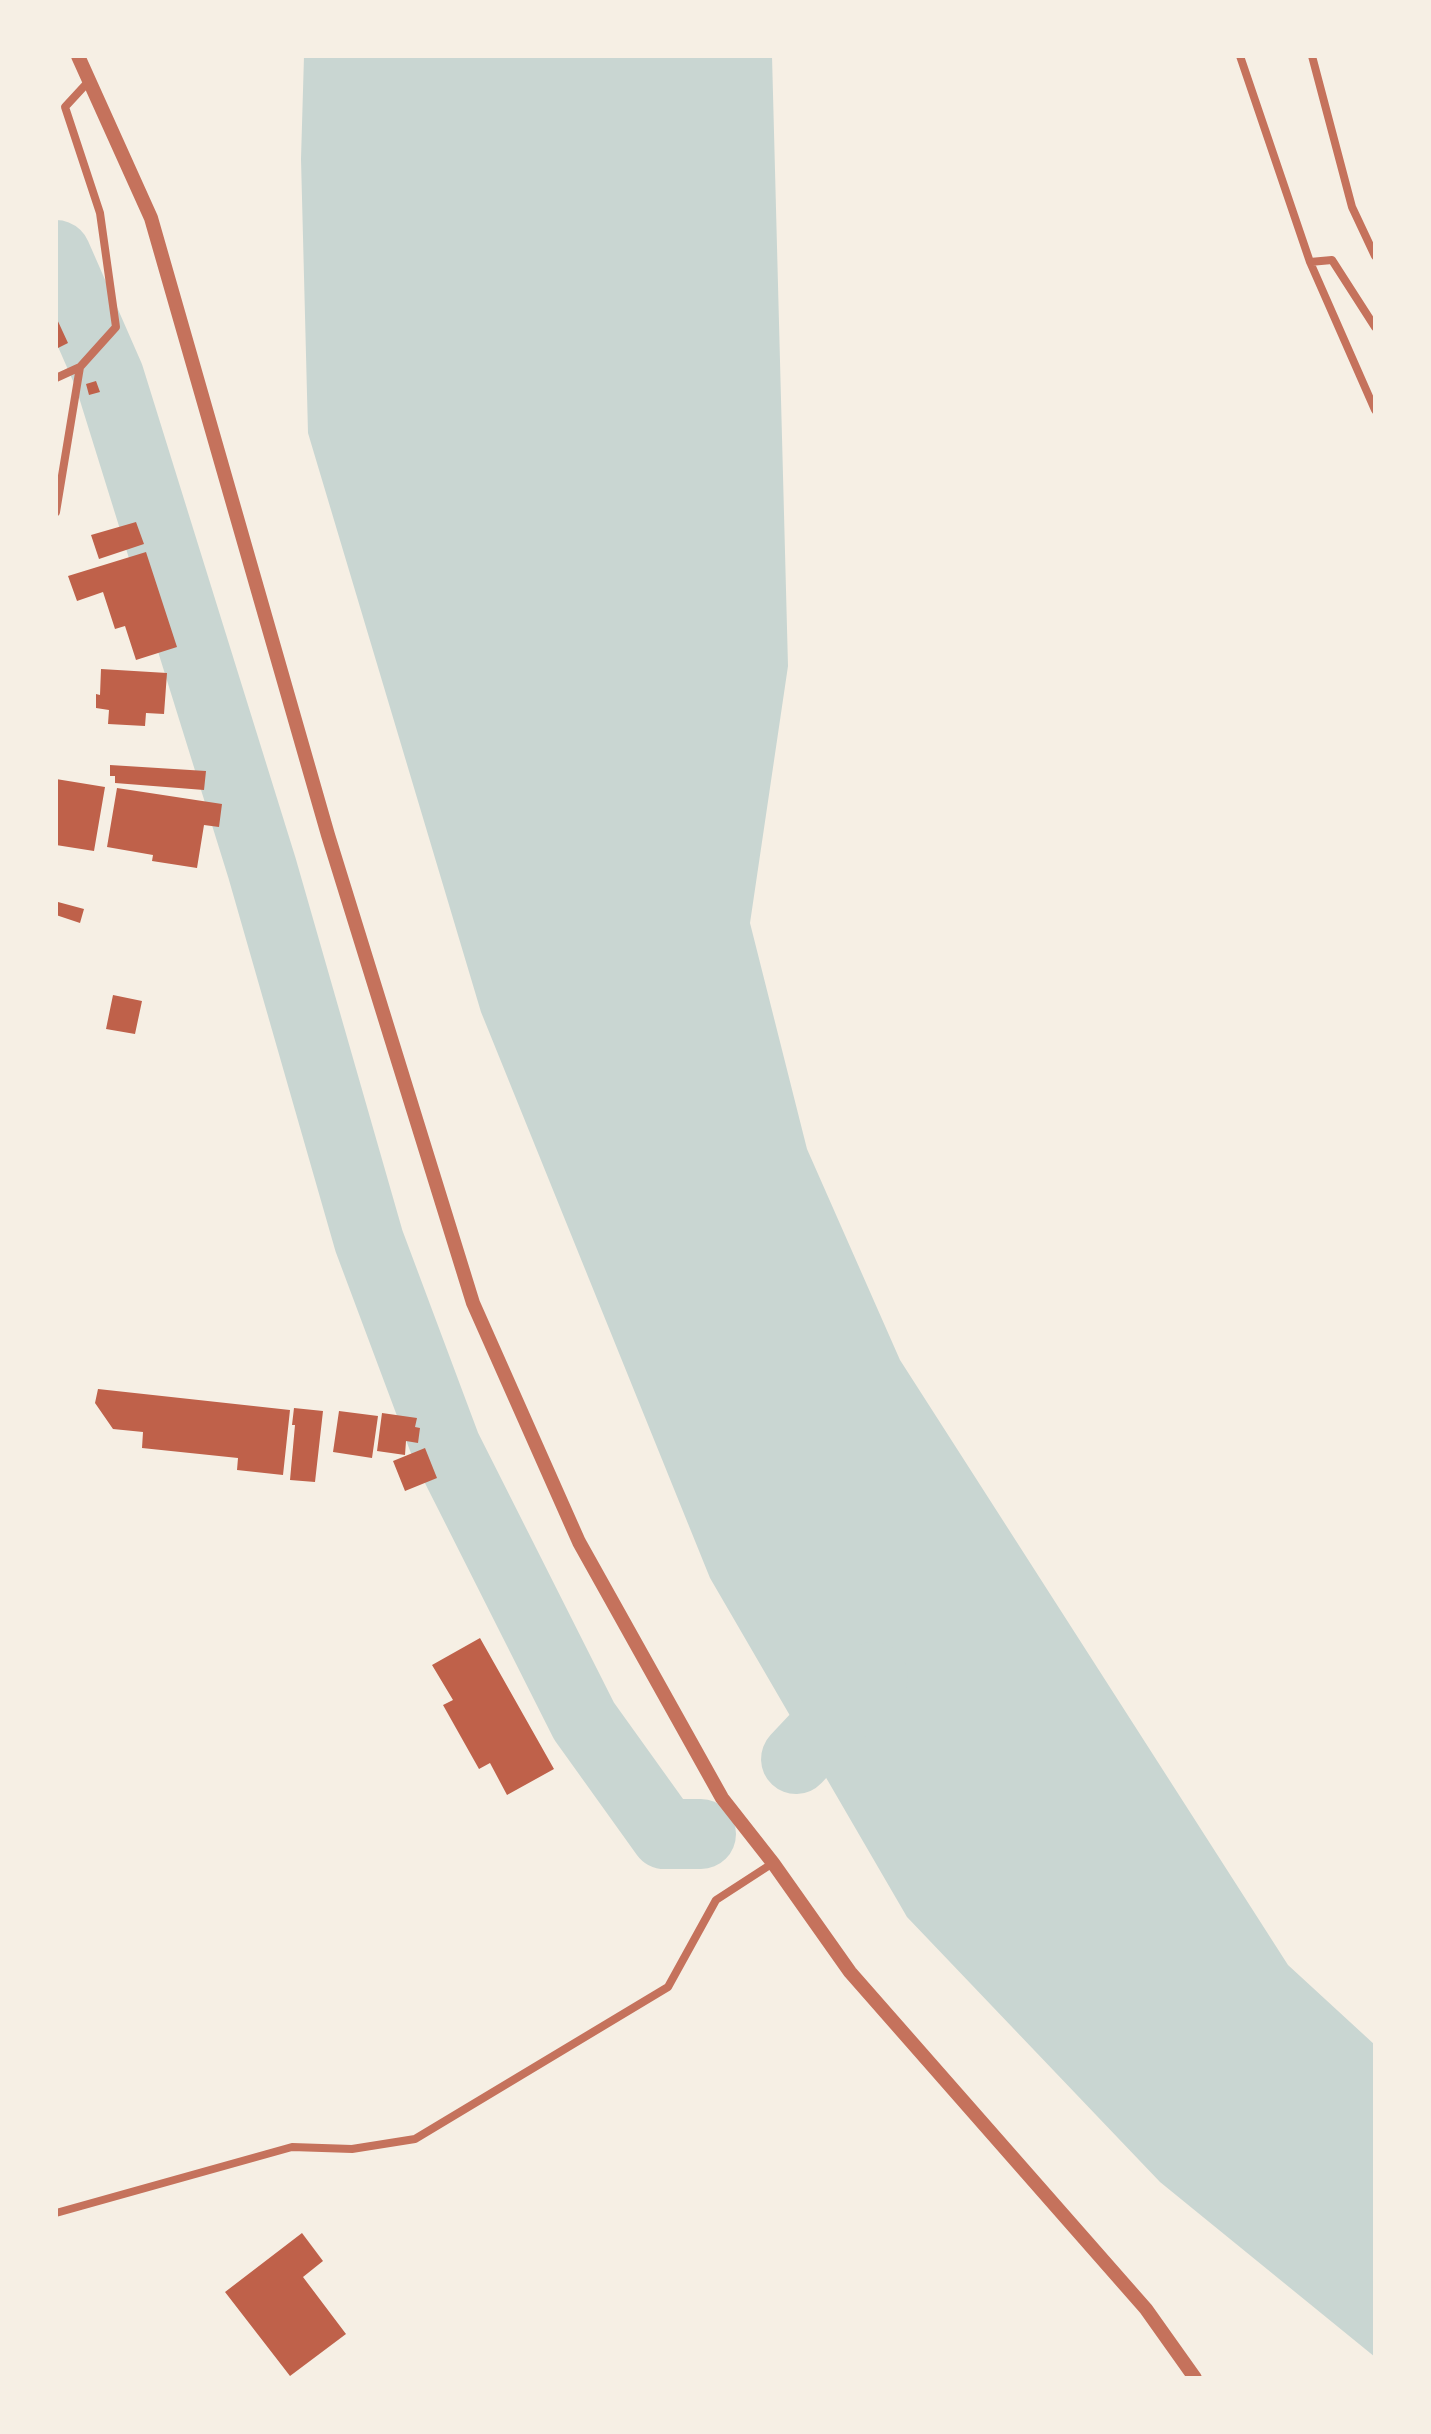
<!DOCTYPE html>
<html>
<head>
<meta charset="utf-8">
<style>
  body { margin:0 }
  #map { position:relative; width:1431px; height:2434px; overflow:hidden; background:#f6efe4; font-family:"Sofia Sans Condensed",sans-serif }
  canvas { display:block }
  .frame { position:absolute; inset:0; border:58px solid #f6efe4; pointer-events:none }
</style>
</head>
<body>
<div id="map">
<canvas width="1431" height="2434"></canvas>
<div class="frame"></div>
</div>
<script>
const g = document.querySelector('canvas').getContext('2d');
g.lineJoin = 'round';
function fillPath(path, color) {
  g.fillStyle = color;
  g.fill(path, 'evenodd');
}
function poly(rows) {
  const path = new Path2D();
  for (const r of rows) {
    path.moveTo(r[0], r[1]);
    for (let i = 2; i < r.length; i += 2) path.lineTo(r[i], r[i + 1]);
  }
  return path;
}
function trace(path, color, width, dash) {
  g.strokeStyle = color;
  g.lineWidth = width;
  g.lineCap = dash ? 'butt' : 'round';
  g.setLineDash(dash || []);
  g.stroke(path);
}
fillPath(poly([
  [304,56,772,56,788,666,750,923,807,1149,900,1360,1288,1965,1375,2045,1375,2357,1160,2182,907,1917,710,1578,481,1012,308,433,301,159]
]), '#c9d6d2');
trace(poly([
  [56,255,109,376,262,868,369,1241,446,1447,584,1721,665,1834,701,1834],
  [796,1759,873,1677]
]), '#c9d6d2', 70);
fillPath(poly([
  [56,317,68,343,56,349],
  [96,381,100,392,89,395,86,384],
  [136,522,144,544,99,559,91,535],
  [146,552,177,647,136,660,125,626,115,629,103,592,77,601,68,576],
  [101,669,167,673,164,714,146,713,145,726,108,724,109,710,96,708,96,694,100,695],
  [110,765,206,771,204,790,115,783,115,776,110,776],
  [56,779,105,787,94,851,56,845],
  [117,788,222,804,219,827,204,825,197,868,152,861,153,855,107,847],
  [58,902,84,909,80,923,56,915],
  [113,995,142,1001,135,1034,106,1029],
  [98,1389,290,1410,283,1475,237,1470,238,1458,142,1448,143,1432,113,1429,95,1403],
  [294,1408,323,1411,315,1482,290,1480,295,1425,292,1425],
  [339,1411,378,1416,372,1458,333,1452],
  [382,1413,417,1418,415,1427,420,1428,418,1443,406,1441,405,1455,377,1451],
  [425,1448,437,1478,405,1491,393,1461],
  [480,1638,554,1769,507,1795,490,1763,479,1769,443,1705,453,1700,432,1665],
  [302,2233,323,2261,303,2277,346,2334,290,2376,225,2292]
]), '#bf614a');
trace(poly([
  [1240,56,1310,262,1375,410],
  [1312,56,1352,207,1375,256],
  [1310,262,1332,260,1375,327],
  [56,378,80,367,116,327,100,213,65,107,89,81],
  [56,512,80,367],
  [56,2213,292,2147,352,2149,415,2139,668,1987,716,1900,773,1863]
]), '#c5725c', 8);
trace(poly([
  [78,56,151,218,328,835,473,1303,579,1542,722,1798,773,1863,850,1972,1146,2309,1195,2378]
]), '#c5725c', 14);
</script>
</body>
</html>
